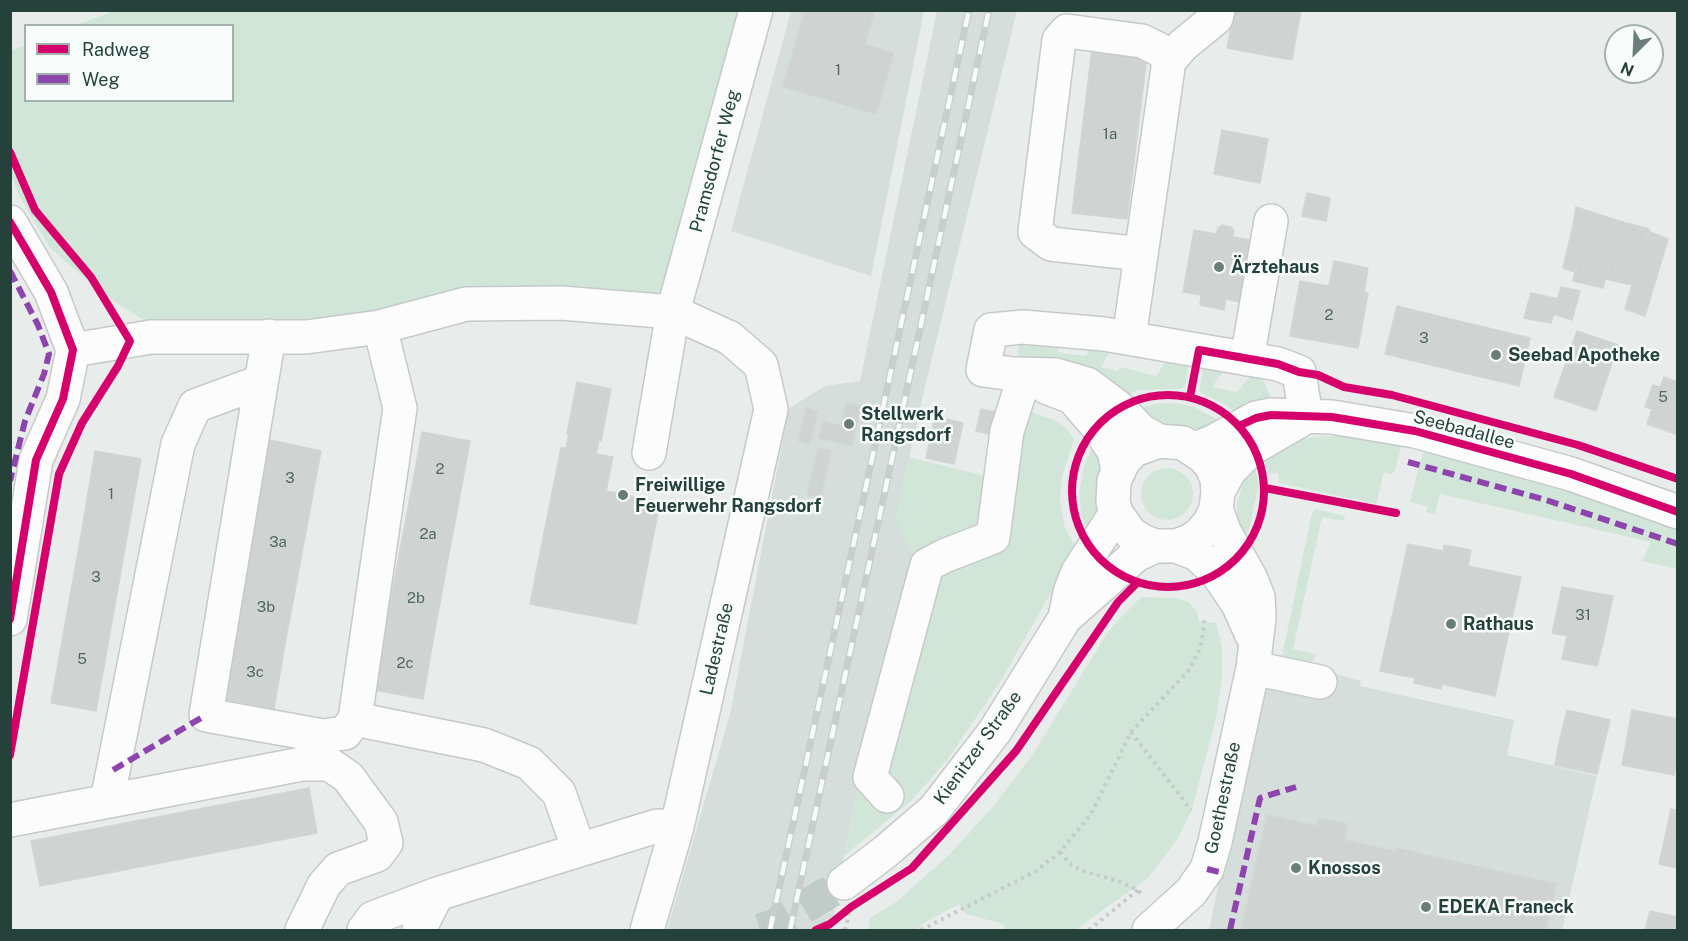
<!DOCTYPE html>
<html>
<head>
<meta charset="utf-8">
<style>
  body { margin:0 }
  #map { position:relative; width:1688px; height:941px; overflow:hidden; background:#e8edeb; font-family:"Public Sans",sans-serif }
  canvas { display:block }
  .frame { position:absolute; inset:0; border:12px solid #24423a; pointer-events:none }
  .legend { position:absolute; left:24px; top:24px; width:210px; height:78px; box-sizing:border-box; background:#f7fbf9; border:2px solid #a3b1ad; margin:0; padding:8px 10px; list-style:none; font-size:18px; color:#24423a }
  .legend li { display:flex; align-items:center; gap:12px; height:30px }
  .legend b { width:30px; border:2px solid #a3b1ad }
  .north { position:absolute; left:1604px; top:24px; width:60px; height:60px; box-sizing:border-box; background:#f7fbf9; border:2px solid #a3b1ad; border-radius:50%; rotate:204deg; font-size:16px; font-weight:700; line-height:24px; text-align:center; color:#24423a }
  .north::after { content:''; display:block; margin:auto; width:21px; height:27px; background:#697e78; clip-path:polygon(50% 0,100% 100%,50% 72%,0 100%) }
</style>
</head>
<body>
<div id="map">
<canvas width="1688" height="941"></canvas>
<div class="frame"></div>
<ul class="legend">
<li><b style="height:8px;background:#d6006c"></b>Radweg</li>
<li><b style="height:8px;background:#8e44ad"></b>Weg</li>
</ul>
<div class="north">N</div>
</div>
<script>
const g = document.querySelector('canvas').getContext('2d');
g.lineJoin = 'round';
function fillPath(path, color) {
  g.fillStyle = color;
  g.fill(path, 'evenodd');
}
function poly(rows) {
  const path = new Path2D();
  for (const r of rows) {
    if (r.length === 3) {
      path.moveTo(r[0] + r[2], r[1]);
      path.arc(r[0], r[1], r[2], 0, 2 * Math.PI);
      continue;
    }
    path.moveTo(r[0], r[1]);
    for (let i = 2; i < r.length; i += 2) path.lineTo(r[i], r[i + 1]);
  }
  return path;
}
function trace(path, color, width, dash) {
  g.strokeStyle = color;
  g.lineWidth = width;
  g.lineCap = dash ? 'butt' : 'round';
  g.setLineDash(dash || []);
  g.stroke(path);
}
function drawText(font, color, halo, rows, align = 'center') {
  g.font = font + ' "Public Sans",sans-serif';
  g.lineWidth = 5;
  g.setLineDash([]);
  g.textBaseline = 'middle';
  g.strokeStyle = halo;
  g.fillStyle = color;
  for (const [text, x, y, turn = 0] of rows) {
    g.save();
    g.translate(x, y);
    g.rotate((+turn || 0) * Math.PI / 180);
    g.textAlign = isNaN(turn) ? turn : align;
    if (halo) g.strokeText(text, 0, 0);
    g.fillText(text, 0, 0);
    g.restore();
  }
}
fillPath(poly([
  [791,11,924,11,871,276,731,231],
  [937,11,1017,11,924,391,896,519,915,559,874,714,844,856,831,930,667,930,730,714,789,408,825,386,860,381],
  [1266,652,1311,662,1339,675,1361,681,1360,686,1514,720,1507,755,1597,776,1562,930,1209,930]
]), '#d6dedb');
fillPath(poly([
  [114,11,756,11,673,312,562,303,380,327,153,326,103,294,50,248,19,196,11,174,11,51,25,45,26,100,232,100,232,26,76,25],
  [1021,343,1060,344,1057,352,1086,356,1091,346,1111,349,1101,367,1118,371,1120,367,1156,376,1168,358,1189,362,1185,386,1180,389,1137,390,1124,397,1022,360,1017,351],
  [1204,364,1225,369,1212,387,1237,392,1251,375,1264,381,1271,399,1239,416,1226,405,1199,392],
  [1160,403,1181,404,1194,407,1220,421,1219,424,1201,429,1184,427,1156,421,1135,409],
  [1028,411,1054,420,1066,428,1074,439,1062,477,1060,502,1065,528,1076,548,1002,679,948,759,911,801,844,856,874,714,915,559,895,519,909,457,1005,481],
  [1349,435,1402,443,1395,471,1391,474,1384,472,1376,504,1279,483,1278,473,1268,474,1262,455,1297,440,1313,437],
  [1096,439,1104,460,1099,508,1089,536,1081,515,1079,493,1084,466],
  [1430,450,1510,470,1677,525,1677,569,1642,561,1651,542,1440,494,1435,514,1426,512,1427,506,1410,502,1422,455],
  [1254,466,1259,483,1249,530,1242,540,1237,524,1237,503,1244,479],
  [1167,494,26],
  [1316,509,1345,516,1344,521,1322,517,1293,649,1316,654,1314,660,1311,662,1282,656,1312,513],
  [1141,597,1175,598,1188,602,1197,611,1199,622,1216,623,1222,648,1222,679,1216,718,1192,809,1177,840,1148,878,1075,930,1006,930,1003,924,966,914,959,904,922,924,916,930,868,930,870,918,896,902,948,856,992,808,1033,754,1106,635,1119,619]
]), '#d1e6d8');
const building = poly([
  [805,10,875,10,865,44,894,53,876,114,783,87,805,10],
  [1234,10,1261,10,1254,53,1227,48,1234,10],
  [1261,10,1273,10,1265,55,1254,53,1261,10],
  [1273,10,1301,10,1292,60,1265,55,1273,10],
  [1092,49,1147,56,1127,219,1072,213,1092,49],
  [1222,130,1268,139,1260,183,1214,174,1222,130],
  [1307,193,1330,198,1326,221,1302,216,1307,193],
  [1576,207,1616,220,1612,233,1573,225,1576,207],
  [1616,220,1649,229,1633,285,1605,279,1616,234,1612,233,1616,220],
  [1222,225,1231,227,1234,231,1233,237,1256,241,1245,303,1226,299,1224,310,1200,305,1201,295,1183,292,1194,230,1216,234,1218,228,1222,225],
  [1573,225,1585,227,1575,272,1563,268,1573,225],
  [1585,227,1616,234,1603,288,1573,281,1585,227],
  [1648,231,1668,239,1645,316,1625,309,1648,231],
  [1334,261,1368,268,1364,293,1329,286,1334,261],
  [1300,281,1368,293,1358,348,1290,336,1300,281],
  [1561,287,1580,291,1572,320,1553,314,1561,287],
  [1531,293,1558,299,1551,323,1524,318,1531,293],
  [1397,306,1463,322,1452,370,1385,354,1397,306],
  [1463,322,1530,338,1519,386,1452,370,1463,322],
  [1577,331,1618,345,1596,411,1554,397,1577,331],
  [1664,377,1678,382,1678,435,1647,424,1652,409,1645,407,1653,385,1660,387,1664,377],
  [577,382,611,389,601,441,567,434,577,382],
  [846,403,861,406,852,446,819,438,823,421,841,426,846,403],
  [806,408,818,411,810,444,798,441,806,408],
  [981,409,1003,414,999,436,976,431,981,409],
  [935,416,963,423,954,464,926,458,935,416],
  [422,432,470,441,458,506,410,497,422,432],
  [569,434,599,440,596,454,613,457,606,491,660,502,636,624,530,604,561,448,566,448,569,434],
  [270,440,321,451,309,515,259,505,270,440],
  [818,448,831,451,821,498,807,495,818,448],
  [95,451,141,459,126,543,81,535,95,451],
  [410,497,458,506,446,570,398,561,410,497],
  [259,505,309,515,297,580,247,569,259,505],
  [81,535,126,543,111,627,66,619,81,535],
  [1408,544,1443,551,1444,545,1471,550,1468,566,1521,577,1495,696,1442,684,1441,689,1414,683,1415,678,1380,671,1408,544],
  [398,561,446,570,434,635,386,626,398,561],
  [247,569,297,580,285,644,236,634,247,569],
  [1562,587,1613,596,1603,643,1552,633,1562,587],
  [66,619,111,627,96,711,51,703,66,619],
  [386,626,434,635,423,699,375,690,386,626],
  [236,634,285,644,274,709,224,699,236,634],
  [1567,636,1603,643,1597,666,1562,659,1567,636],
  [1567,710,1610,720,1601,757,1558,747,1567,710],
  [1632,710,1678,719,1678,757,1674,775,1622,765,1632,710],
  [1558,747,1601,757,1597,774,1555,765,1558,747],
  [309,788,317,833,40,886,31,841,309,788],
  [1671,809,1678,811,1678,868,1659,864,1671,809],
  [1267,815,1317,826,1319,818,1348,824,1344,840,1394,851,1395,848,1556,884,1546,930,1241,930,1267,815],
  [1650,911,1678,917,1678,930,1645,930,1650,911]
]);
fillPath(building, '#cfd4d2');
trace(building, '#d1d6d4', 1.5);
trace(poly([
  [760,930,773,926,844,883]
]), '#c1cbc8', 33, [33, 16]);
const minor = poly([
  [1169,61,1183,45,1216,18,1218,10],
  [10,222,51,292,73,350],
  [269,336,206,715,323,736,345,733,355,719,400,408,380,327],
  [1129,338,1169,61,1162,51,1142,41,1067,31,1059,40,1035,232,1051,244,1141,254],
  [73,350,151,337,306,337,380,327,466,304,561,303,673,312,730,338,761,365,771,409,677,827,647,930],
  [1247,359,1271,221],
  [1046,387,1072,397,1098,427,1114,451,1118,470],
  [1159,441,1134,450,1124,460,1114,481,1113,502,1116,513,1131,534,1142,541,1155,546,1176,546,1190,541,1201,533,1210,522,1216,509,1218,492,1217,479,1212,467,1204,457,1183,443,1159,441,1141,431,1119,408,1087,384,1056,375,1014,374,983,370,991,330,1023,327,1104,334,1278,364,1299,372,1306,417],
  [1194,449,1213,442,1256,418,1271,415,1332,417,1415,431,1571,474,1678,512],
  [649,453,673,312,756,10],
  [1218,492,1229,471,1251,449,1306,417],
  [1176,546,1197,554,1217,573,1238,604,1252,635],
  [1065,618,1070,592,1078,572,1116,513],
  [10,619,36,460,63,399,73,350],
  [1253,668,1320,682],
  [355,719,484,745,529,763,559,793,579,850],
  [887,796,870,777,927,565,944,556,993,537,1007,431,1024,378],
  [107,801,178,444,195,406,260,382],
  [10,820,302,764,329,764,348,777,381,822,386,843,377,855,338,869,324,885,302,930],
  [844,883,885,852,934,810,995,731,1065,618,1136,555,1155,546],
  [364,930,373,918,437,894,657,826,677,827],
  [419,930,437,894],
  [1149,930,1191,892,1207,869,1215,842,1253,668,1259,618,1258,597,1250,577,1224,531,1216,509]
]);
trace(minor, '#c5cac8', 36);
trace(poly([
  [1131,732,1191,810],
  [1060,852,1072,866,1086,872,1121,882,1138,890,1142,895],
  [828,930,830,924],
  [845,930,849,914],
  [921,930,1036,871,1060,852,1091,814,1131,732,1190,669,1201,646,1205,616],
  [1089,930,1138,890]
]), '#c3ccca', 4, [3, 4.5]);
trace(minor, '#fcfcfc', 33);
const rail = poly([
  [770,930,969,10],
  [790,930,989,10]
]);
trace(rail, '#c9cdcc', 7);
trace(rail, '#f7fbf9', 4.5, [14]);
trace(poly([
  [10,271,38,325,49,354,44,374,25,421,10,481],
  [1408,462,1546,500,1678,544],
  [113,770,206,715],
  [1207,869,1223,873],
  [1230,930,1260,798,1296,787]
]), '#8e44ad', 6, [12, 6]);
trace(poly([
  [10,152,35,210,91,277,130,341,118,366,82,423,59,474,10,755],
  [10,222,51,292,73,350,63,399,36,460,10,619],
  [1168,491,96],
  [1190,397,1199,350,1278,364,1299,372,1318,375,1344,387,1392,395,1578,445,1678,479],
  [1239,426,1256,418,1271,415,1332,417,1415,431,1571,474,1678,512],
  [1265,488,1396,513],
  [816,930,830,924,851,907,912,868,1016,751,1118,602,1136,584]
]), '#d6006c', 8);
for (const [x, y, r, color] of [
  [1219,267,6,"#697e78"],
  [1496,355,6,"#697e78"],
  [849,424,6,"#697e78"],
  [623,495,6,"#697e78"],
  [1451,624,6,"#697e78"],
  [1296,868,6,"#697e78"],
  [1426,907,6,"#697e78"]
]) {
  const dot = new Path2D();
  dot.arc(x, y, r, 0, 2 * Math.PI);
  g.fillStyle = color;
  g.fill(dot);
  trace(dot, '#f7fbf9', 2);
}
drawText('15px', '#506761', null, [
  ["1",838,70],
  ["1a",1110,134],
  ["2",1329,315],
  ["3",1424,338],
  ["5",1663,397],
  ["2",440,469],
  ["3",290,478],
  ["1",111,494],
  ["2a",428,534],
  ["3a",278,542],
  ["3",96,577],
  ["2b",416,598],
  ["3b",266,607],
  ["31",1583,615],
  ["5",82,659],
  ["2c",405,663],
  ["3c",255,672]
]);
drawText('18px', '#24423a', '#f7fbf9', [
  ["Pramsdorfer Weg",715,161,-75],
  ["Seebadallee",1464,430,15],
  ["Ladestraße",717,649,-77],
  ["Kienitzer Straße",978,748,-54],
  ["Goethestraße",1223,798,-78]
]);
drawText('bold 18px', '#24423a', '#f7fbf9', [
  ["Ärztehaus",1231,267],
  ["Seebad Apotheke",1508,355],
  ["Stellwerk",861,414],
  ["Rangsdorf",861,435],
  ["Freiwillige",635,485],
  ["Feuerwehr Rangsdorf",635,506],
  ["Rathaus",1463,624],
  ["Knossos",1308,868],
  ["EDEKA Franeck",1438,907]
], 'left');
</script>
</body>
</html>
